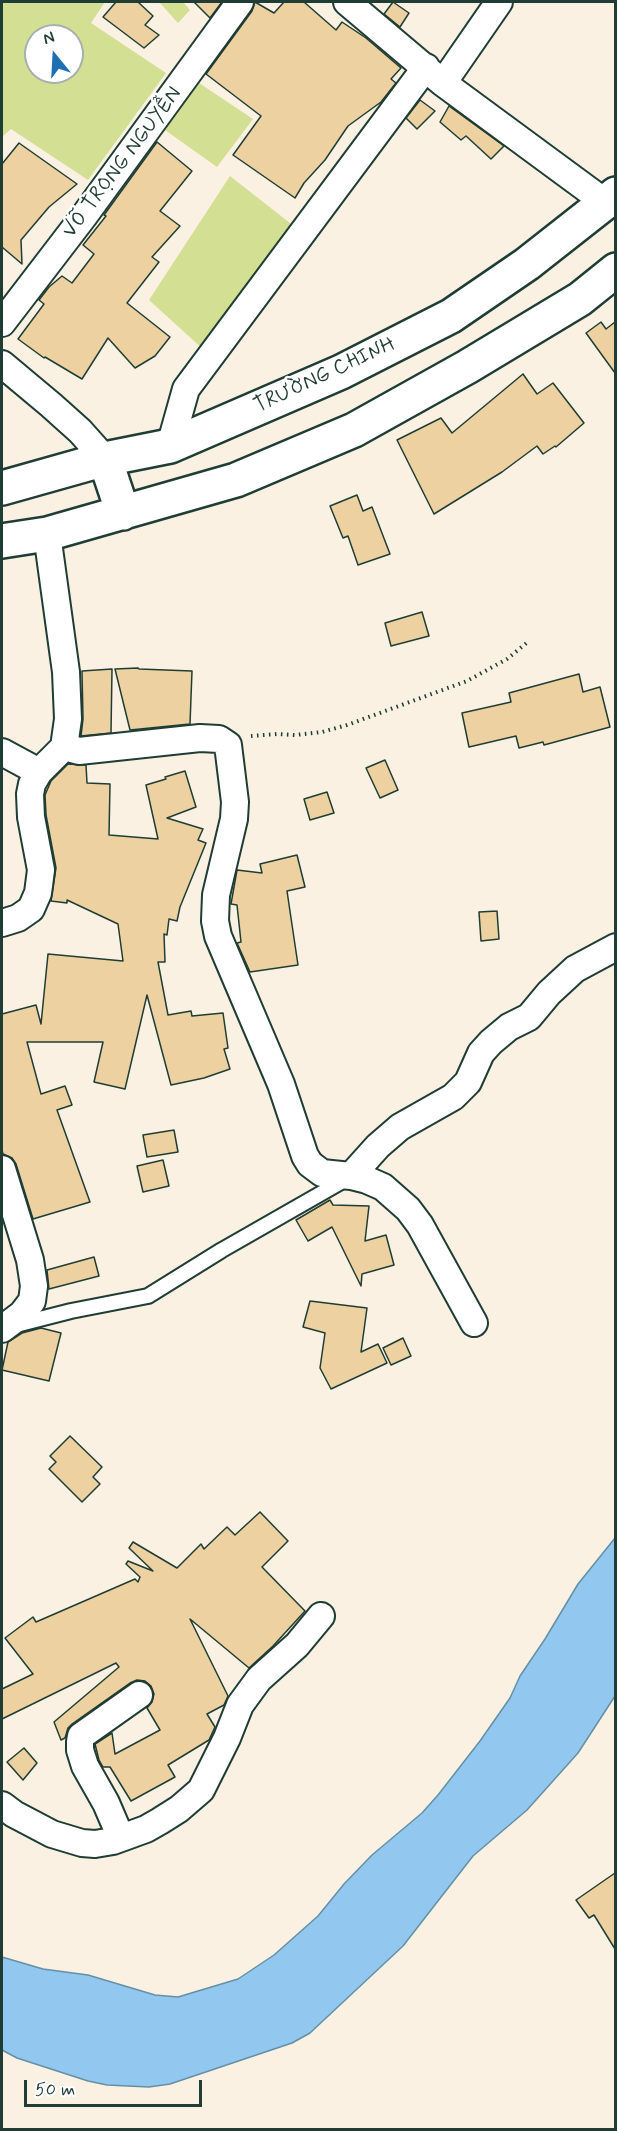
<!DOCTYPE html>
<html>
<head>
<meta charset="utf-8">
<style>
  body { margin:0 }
  #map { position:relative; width:617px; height:2131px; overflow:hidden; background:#faf1e3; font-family:Mynerve,sans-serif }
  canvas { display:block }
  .frame { position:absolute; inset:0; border:3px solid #1f3d34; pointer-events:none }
  .north { position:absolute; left:24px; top:24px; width:60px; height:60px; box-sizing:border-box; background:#fff; border:2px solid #a5b1ae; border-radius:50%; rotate:342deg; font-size:16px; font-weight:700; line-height:24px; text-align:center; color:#1f3d34 }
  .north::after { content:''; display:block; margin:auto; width:21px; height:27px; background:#1f6fb2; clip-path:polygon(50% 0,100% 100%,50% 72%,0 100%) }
  .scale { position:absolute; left:24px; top:2080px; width:178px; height:27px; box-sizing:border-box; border:3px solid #1f3d34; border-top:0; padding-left:8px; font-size:18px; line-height:21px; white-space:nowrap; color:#1f3d34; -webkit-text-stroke:4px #fff; paint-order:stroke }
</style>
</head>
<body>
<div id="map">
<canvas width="617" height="2131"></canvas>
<div class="frame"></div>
<div class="north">N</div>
<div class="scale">50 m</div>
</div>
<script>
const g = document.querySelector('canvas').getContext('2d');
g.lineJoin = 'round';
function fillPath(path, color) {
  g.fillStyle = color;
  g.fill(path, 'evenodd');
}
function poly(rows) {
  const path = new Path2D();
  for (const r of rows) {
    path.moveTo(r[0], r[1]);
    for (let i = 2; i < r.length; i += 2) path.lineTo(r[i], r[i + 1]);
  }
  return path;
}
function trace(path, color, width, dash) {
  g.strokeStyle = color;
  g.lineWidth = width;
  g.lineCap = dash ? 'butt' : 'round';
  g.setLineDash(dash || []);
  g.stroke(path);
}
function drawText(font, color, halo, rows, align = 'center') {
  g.font = font + ' Mynerve,sans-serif';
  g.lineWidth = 5;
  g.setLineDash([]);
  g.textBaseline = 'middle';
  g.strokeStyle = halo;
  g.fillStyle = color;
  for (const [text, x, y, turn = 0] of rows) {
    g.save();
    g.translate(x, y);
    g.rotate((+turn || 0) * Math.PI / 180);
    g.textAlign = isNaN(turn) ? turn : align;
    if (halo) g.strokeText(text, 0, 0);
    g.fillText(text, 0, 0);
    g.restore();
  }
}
fillPath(poly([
  [2,2,105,2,91,23,166,73,88,180,11,129,2,137],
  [36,36,72,36,72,72,36,72],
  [159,2,183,2,190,10,178,23],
  [199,83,253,119,217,167,165,130],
  [230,176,295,227,205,351,149,300]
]), '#d3df92');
const water = poly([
  [615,1538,615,1696,578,1753,527,1810,473,1856,403,1946,310,2033,292,2043,170,2084,149,2087,107,2085,88,2081,17,2058,2,2050,2,1957,43,1969,88,1975,155,1995,178,1997,238,1979,274,1955,318,1916,344,1884,372,1855,422,1813,438,1795,480,1741,510,1698,520,1676,545,1639,578,1584,615,1538]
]);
fillPath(water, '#92c7ef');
trace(water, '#6490a4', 1.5);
const building = poly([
  [116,2,138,2,153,16,145,25,159,35,144,48,103,17,116,2],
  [194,2,222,2,210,18,194,2],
  [255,2,274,13,284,2,304,2,336,30,342,22,366,38,401,68,391,79,396,83,381,102,348,126,325,160,304,183,295,198,233,155,261,116,206,74,252,11,255,2],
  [393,2,409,13,400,27,384,14,393,2],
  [420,100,435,111,417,129,406,118,420,100],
  [449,106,504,146,491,159,466,136,461,140,440,122,449,106],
  [157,142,192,171,160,211,180,226,152,257,159,262,127,303,170,337,155,356,135,368,108,338,82,379,45,357,44,358,18,339,44,304,39,300,49,287,62,276,72,283,94,254,83,245,106,216,104,215,157,142],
  [19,143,77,184,49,207,21,240,22,264,2,247,2,164,19,143],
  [601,322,606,329,615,322,615,373,586,333,601,322],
  [523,374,537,394,553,383,584,423,556,447,555,446,543,454,537,446,502,472,434,514,397,440,441,418,452,433,523,374],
  [357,495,363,511,372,507,390,554,358,565,348,536,343,538,330,506,357,495],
  [422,612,429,636,391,646,385,623,422,612],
  [138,668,139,669,192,671,190,724,130,730,115,669,138,668],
  [112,669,111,733,81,736,83,719,82,671,112,669],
  [579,674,583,692,600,687,610,727,544,745,543,742,519,748,516,736,469,747,462,713,511,702,509,693,579,674],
  [385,760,398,790,380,798,366,768,385,760],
  [68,764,86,765,87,783,110,784,109,835,158,839,146,785,166,779,165,777,185,771,196,807,167,818,203,829,198,840,206,843,180,907,177,921,169,919,167,935,164,934,165,962,158,962,168,1015,191,1011,192,1016,223,1013,228,1048,224,1049,230,1069,204,1078,171,1085,147,995,125,1089,94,1082,103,1042,27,1042,41,1094,65,1086,72,1105,57,1110,90,1202,33,1219,16,1164,12,1158,3,1154,2,1150,2,1014,36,1005,41,1024,48,954,123,961,118,924,67,900,67,903,51,901,56,868,46,815,45,795,51,781,68,764],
  [327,792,334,813,310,820,304,799,327,792],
  [297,855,305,887,287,891,298,965,250,972,237,943,241,942,237,905,231,904,237,870,262,873,260,864,297,855],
  [497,911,499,939,481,941,479,912,497,911],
  [174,1130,178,1152,147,1157,143,1135,174,1130],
  [163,1160,169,1186,143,1192,137,1166,163,1160],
  [330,1200,333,1205,369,1206,365,1241,386,1235,394,1265,362,1274,361,1286,332,1227,308,1241,296,1220,330,1200],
  [94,1257,99,1276,49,1289,47,1270,94,1257],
  [310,1301,367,1308,361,1352,378,1344,387,1363,331,1389,320,1368,325,1333,303,1327,310,1301],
  [41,1328,61,1333,49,1381,2,1370,8,1342,22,1333,41,1328],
  [403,1338,411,1356,391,1365,383,1348,403,1338],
  [70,1436,102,1467,93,1477,100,1484,82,1502,49,1469,56,1462,50,1456,70,1436],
  [260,1512,288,1541,262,1567,305,1611,273,1646,249,1668,190,1619,228,1696,224,1705,207,1714,215,1727,209,1740,168,1765,175,1777,131,1801,110,1767,103,1767,99,1760,95,1744,112,1733,115,1754,160,1730,147,1708,152,1702,154,1694,151,1686,145,1681,137,1680,130,1683,72,1724,68,1728,65,1738,61,1740,54,1722,119,1667,116,1663,2,1719,2,1689,33,1674,5,1638,33,1617,36,1622,135,1579,138,1582,140,1577,126,1564,128,1561,153,1571,129,1548,133,1542,177,1568,201,1544,204,1549,227,1527,235,1535,260,1512],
  [24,1748,37,1763,23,1780,7,1762,24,1748],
  [615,1873,615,1949,594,1915,589,1918,576,1900,615,1873]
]);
fillPath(building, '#edd1a1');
trace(building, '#1f3d34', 1.5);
const lane = poly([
  [16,1325,71,1311,148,1296,222,1250,348,1178]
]);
const street = poly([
  [347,2,443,83,606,203],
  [443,83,499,2],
  [2,323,84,216,240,2],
  [2,364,51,405,80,431,105,459],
  [170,446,186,389,426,67],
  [64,747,79,751,200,738,219,739,228,745,235,802,234,819,216,895,215,921,218,936,281,1084,305,1156,310,1164,322,1173,351,1176,367,1180,383,1187,408,1209,420,1225,474,1323],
  [2,752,39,772],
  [2,923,18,918,31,909,38,893,41,870,31,817,30,794,32,784,39,772,64,747,68,719,66,672,47,534],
  [2,1169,30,1260,34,1286,32,1301,22,1314,2,1329],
  [351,1176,378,1146,400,1127,453,1097,468,1082,481,1053,491,1042,509,1027,529,1017,549,993,575,969,616,947],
  [2,1805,14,1814,52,1834,82,1843,95,1844,113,1841,146,1829,160,1821,179,1809,201,1790,227,1738,240,1705,259,1679,297,1645,321,1616],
  [121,1838,106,1803,85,1766,80,1750,80,1742,81,1736,139,1695]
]);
const secondary = poly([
  [105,459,123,513],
  [2,488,105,459,170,446,341,372,451,316,527,264,616,194],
  [2,541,47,534,236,480,354,430,467,367,580,299,616,270]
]);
trace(lane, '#1f3d34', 18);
trace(street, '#1f3d34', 30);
trace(secondary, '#1f3d34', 38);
trace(poly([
  [251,736,277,734,295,735,322,732,347,725,467,681,507,659,529,641]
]), '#1f3d34', 4, [1.5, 4.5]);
trace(lane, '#fff', 14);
trace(street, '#fff', 26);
trace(secondary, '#fff', 33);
drawText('21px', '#1f3d34', '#fff', [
  ["VÕ TRỌNG NGUYỄN",123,163,-53],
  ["TRƯỜNG CHINH",325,376,-25]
]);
</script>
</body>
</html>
